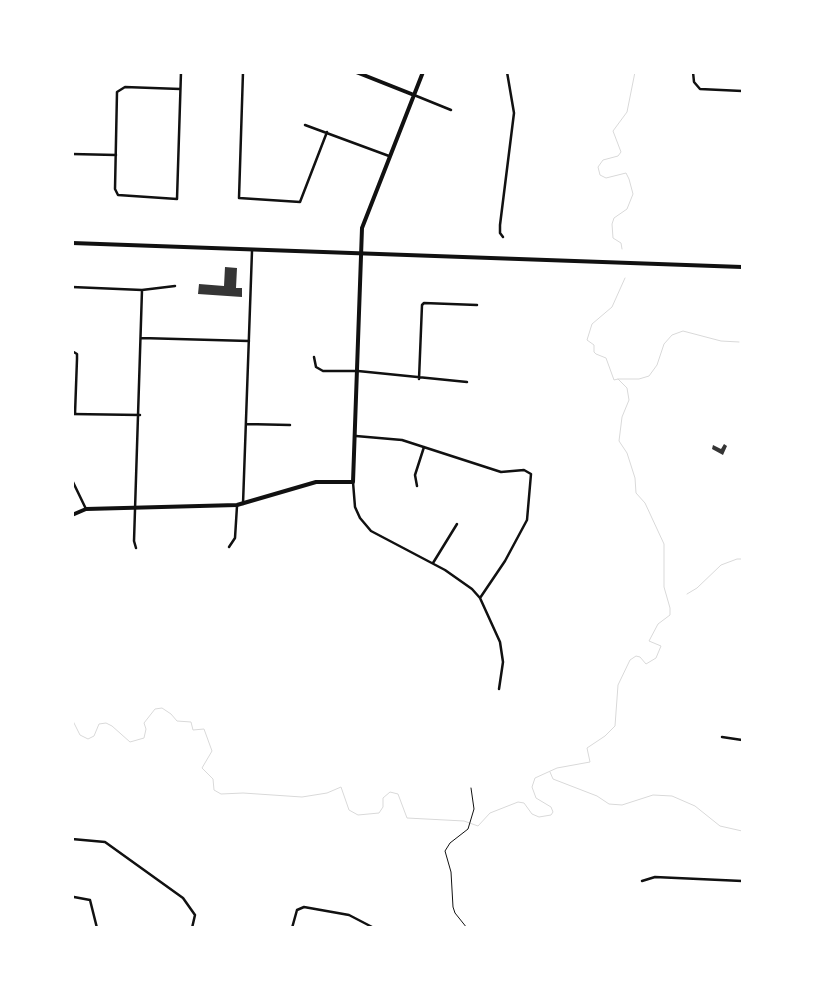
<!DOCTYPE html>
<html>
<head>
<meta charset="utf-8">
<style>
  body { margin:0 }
  #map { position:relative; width:815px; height:1000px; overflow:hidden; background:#fff; font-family:"Libre Baskerville",serif }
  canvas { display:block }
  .frame { position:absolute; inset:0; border:74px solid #fff; pointer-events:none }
</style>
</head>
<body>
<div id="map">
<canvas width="815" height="1000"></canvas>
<div class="frame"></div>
</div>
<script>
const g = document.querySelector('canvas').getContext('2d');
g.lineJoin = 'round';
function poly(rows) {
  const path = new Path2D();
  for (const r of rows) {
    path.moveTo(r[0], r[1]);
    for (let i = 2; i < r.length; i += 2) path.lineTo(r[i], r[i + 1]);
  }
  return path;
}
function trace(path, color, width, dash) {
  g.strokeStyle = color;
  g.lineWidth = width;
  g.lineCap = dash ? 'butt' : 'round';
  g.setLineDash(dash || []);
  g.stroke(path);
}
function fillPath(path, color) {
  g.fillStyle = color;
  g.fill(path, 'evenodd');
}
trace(poly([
  [622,249,621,243,613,238,612,224,614,218,627,209,633,194,629,179,626,173,606,178,600,175,598,167,603,160,618,156,621,152,613,131,627,112,635,72],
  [618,379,639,379,649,376,657,365,664,344,672,335,683,331,721,341,739,342],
  [687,594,697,588,721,565,737,559,742,559],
  [72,719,80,735,88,739,94,736,99,724,106,723,112,726,130,742,144,738,146,729,144,723,155,709,162,708,171,714,177,721,191,722,193,730,204,729,212,751,202,768,213,779,214,790,221,794,243,793,302,797,327,793,341,787,349,810,358,815,379,813,383,807,383,798,390,792,398,794,407,818,464,821,478,826,490,813,518,802,524,803,532,814,539,817,551,815,553,812,551,807,536,798,532,787,535,778,557,768,590,762,587,748,605,736,615,726,618,685,630,660,636,656,640,657,646,664,656,658,661,646,649,641,658,624,670,615,670,608,664,587,664,544,645,503,636,493,635,478,627,453,619,441,622,417,629,400,627,388,618,379,614,380,606,358,596,354,594,352,594,345,587,340,592,324,612,307,625,278],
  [550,772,553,779,597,796,609,804,622,805,653,795,672,796,695,806,720,826,742,831]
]), '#d9d9d9', 1);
fillPath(poly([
  [225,267,237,268,236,288,242,288,242,297,198,294,199,284,224,286],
  [724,444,727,446,723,455,712,449,713,445,721,449]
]), '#353535');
trace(poly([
  [467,928,455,913,453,907,451,872,445,851,450,843,468,829,474,809,471,788]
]), '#111', 1);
trace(poly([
  [243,72,239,198,300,202,327,132],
  [693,72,694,82,700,89,742,91],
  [180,89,125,87,117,92,115,189,118,195,177,199,181,72],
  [414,95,451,110],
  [305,125,389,156],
  [72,154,116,155],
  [503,237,500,233,500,225,514,113,507,72],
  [72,287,142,290,175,286],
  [141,338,249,341],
  [72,351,77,354,77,359,75,414],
  [314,357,316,367,323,371,358,371,467,382],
  [419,379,422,305,424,303,477,305],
  [72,414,140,415],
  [246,424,290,425],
  [356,436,402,440,501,472,524,470,531,474,527,520,505,561,480,598],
  [72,480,86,509],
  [353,482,355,507,360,518,371,531,445,570,472,589,480,598,500,642,503,662,499,689],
  [417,486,415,475,424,447],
  [243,504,252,251],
  [229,547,235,538,237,506],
  [136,548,134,541,142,290],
  [433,563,457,524],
  [722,737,742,740],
  [72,839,105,842,183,898,195,915,192,928],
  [642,881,655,877,742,881],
  [74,897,90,900,97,928],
  [292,928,297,910,304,907,349,915,374,928]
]), '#111', 2.5);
trace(poly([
  [356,72,414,95],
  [72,515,86,509,237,505,316,482,353,482,362,228,423,72]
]), '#111', 4);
trace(poly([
  [72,243,742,267]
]), '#111', 4);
</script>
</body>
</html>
